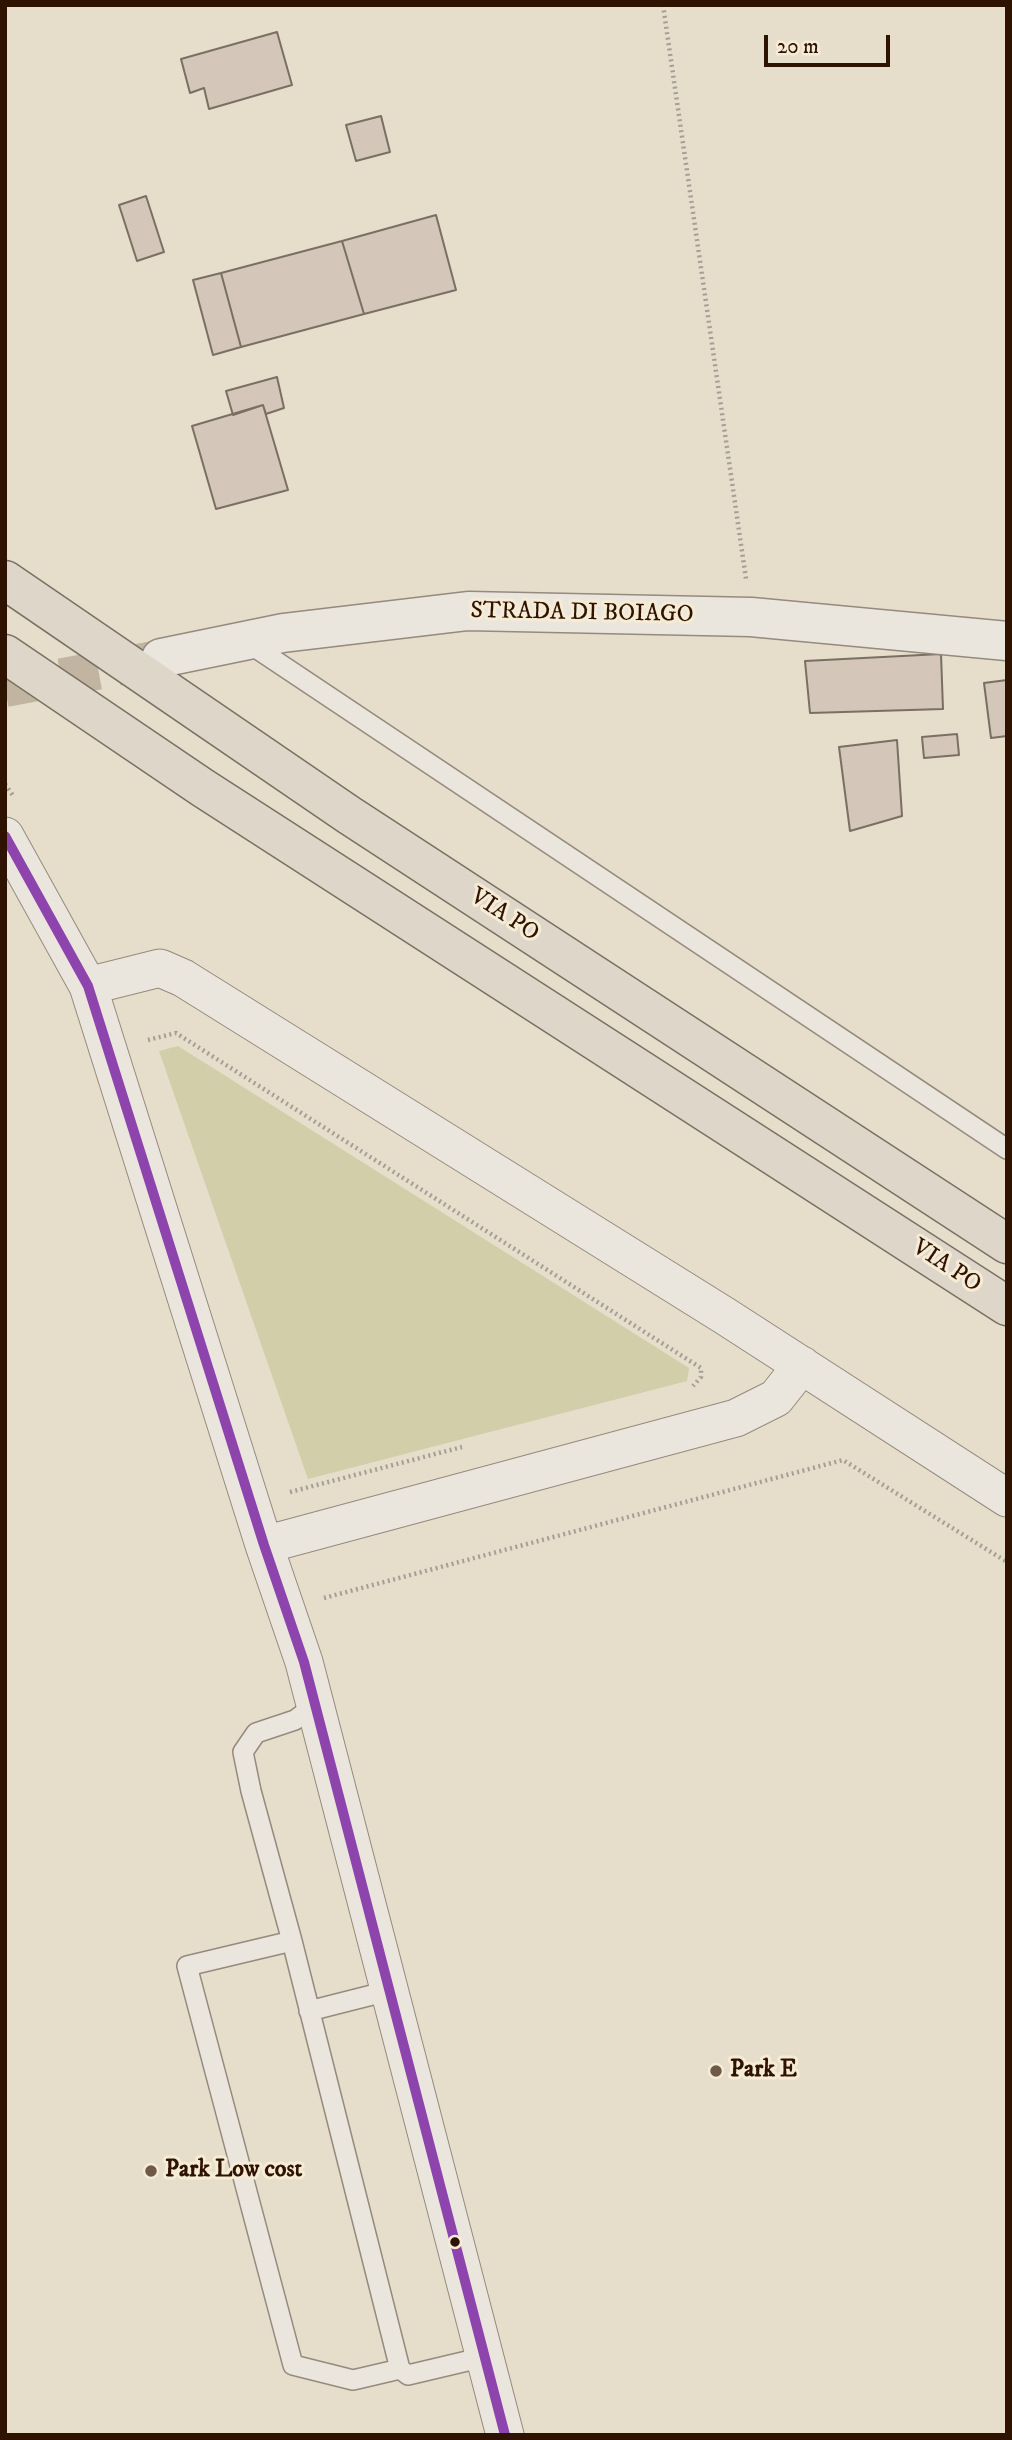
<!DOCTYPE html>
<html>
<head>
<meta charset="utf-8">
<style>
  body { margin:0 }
  #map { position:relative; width:1012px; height:2440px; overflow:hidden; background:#e6ddcb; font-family:"IM FELL DW Pica",serif }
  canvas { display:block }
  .frame { position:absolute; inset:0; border:7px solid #2e1300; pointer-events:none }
  .scale { position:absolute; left:764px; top:35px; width:126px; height:32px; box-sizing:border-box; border:4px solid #2e1300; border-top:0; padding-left:9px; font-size:21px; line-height:24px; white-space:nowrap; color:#2e1300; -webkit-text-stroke:5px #f6ecd6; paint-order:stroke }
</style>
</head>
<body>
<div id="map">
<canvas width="1012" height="2440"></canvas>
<div class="frame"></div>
<div class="scale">20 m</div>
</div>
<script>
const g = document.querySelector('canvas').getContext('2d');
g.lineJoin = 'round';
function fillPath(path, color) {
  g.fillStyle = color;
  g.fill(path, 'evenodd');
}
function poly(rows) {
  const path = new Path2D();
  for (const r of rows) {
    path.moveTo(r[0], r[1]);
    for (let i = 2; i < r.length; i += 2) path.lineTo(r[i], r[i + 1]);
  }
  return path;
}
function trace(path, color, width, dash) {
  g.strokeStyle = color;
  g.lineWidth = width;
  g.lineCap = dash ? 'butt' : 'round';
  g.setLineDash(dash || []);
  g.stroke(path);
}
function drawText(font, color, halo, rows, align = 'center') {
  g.font = font + ' "IM FELL DW Pica",serif';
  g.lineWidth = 6;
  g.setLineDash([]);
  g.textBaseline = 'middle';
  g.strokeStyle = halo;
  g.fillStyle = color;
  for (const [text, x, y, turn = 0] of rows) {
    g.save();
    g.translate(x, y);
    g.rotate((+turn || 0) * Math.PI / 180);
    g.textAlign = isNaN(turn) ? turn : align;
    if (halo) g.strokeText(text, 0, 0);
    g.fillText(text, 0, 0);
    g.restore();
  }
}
fillPath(poly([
  [178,1046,689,1368,687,1381,308,1479,159,1051]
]), '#d2cea9');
const building = poly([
  [277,32,292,85,209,109,204,88,190,93,181,59,277,32],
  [381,116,390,152,356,161,346,125,381,116],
  [146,196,164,252,137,261,119,205,146,196],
  [436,215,456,290,364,314,342,241,436,215],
  [342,241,364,314,241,347,221,273,342,241],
  [221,273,241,347,213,355,193,280,221,273],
  [277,377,284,408,266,414,263,405,233,415,226,391,277,377],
  [263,405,288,490,216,509,192,426,263,405],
  [941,654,943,709,810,713,805,661,941,654],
  [1007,680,1007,736,991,738,984,683,1007,680],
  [957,734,959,755,924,758,922,737,957,734],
  [897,740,902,816,850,831,839,747,897,740]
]);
fillPath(building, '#d4c6b9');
trace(building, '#797064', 2);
trace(poly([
  [5,688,154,660]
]), '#c1b5a2', 38, [38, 19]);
const service = poly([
  [247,642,1007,1149],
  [315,1705,295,1720,256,1733,243,1752,251,1791,292,1941,400,2369,408,2375,484,2357],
  [292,1941,187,1966,293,2365,353,2380,400,2369],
  [309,2011,388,1991]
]);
const minor = poly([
  [5,836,88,986,264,1545,304,1662,505,2435],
  [88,986,160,968,183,978,725,1316,1007,1498],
  [264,1545,736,1418,776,1398,802,1365]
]);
const tertiary = poly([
  [161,658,283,633,468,611,751,617,1007,641]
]);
const trunk = poly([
  [5,580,349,815,1007,1244],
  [5,654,203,788,1007,1306]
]);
trace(service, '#948a7e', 22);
trace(minor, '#948a7e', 39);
trace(tertiary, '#948a7e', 41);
trace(trunk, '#797064', 41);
trace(poly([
  [663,5,746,579],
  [5,784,14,797],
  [148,1040,176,1033,701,1368,701,1377,693,1386],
  [290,1492,462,1447],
  [324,1598,843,1460,1007,1562]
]), '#a59f95', 4.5, [2, 3.5]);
trace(service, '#ebe6dd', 19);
trace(minor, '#ebe6dd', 37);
trace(tertiary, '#ebe6dd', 38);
trace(trunk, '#ded6c8', 38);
trace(poly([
  [5,836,88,986,264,1545,304,1662,505,2435]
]), '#8e44ad', 10);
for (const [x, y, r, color] of [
  [716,2071,7,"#6e5a47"],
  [151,2171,7,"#6e5a47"],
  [455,2242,6,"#2e1300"]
]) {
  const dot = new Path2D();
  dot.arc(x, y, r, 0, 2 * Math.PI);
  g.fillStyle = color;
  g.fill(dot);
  trace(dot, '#f6ecd6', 2.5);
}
drawText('24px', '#2e1300', '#f6ecd6', [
  ["STRADA DI BOIAGO",582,614,1],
  ["VIA PO",504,916,33],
  ["VIA PO",946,1267,33]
]);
drawText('bold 24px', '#2e1300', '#f6ecd6', [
  ["Park E",730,2071],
  ["Park Low cost",165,2171]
], 'left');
</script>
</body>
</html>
